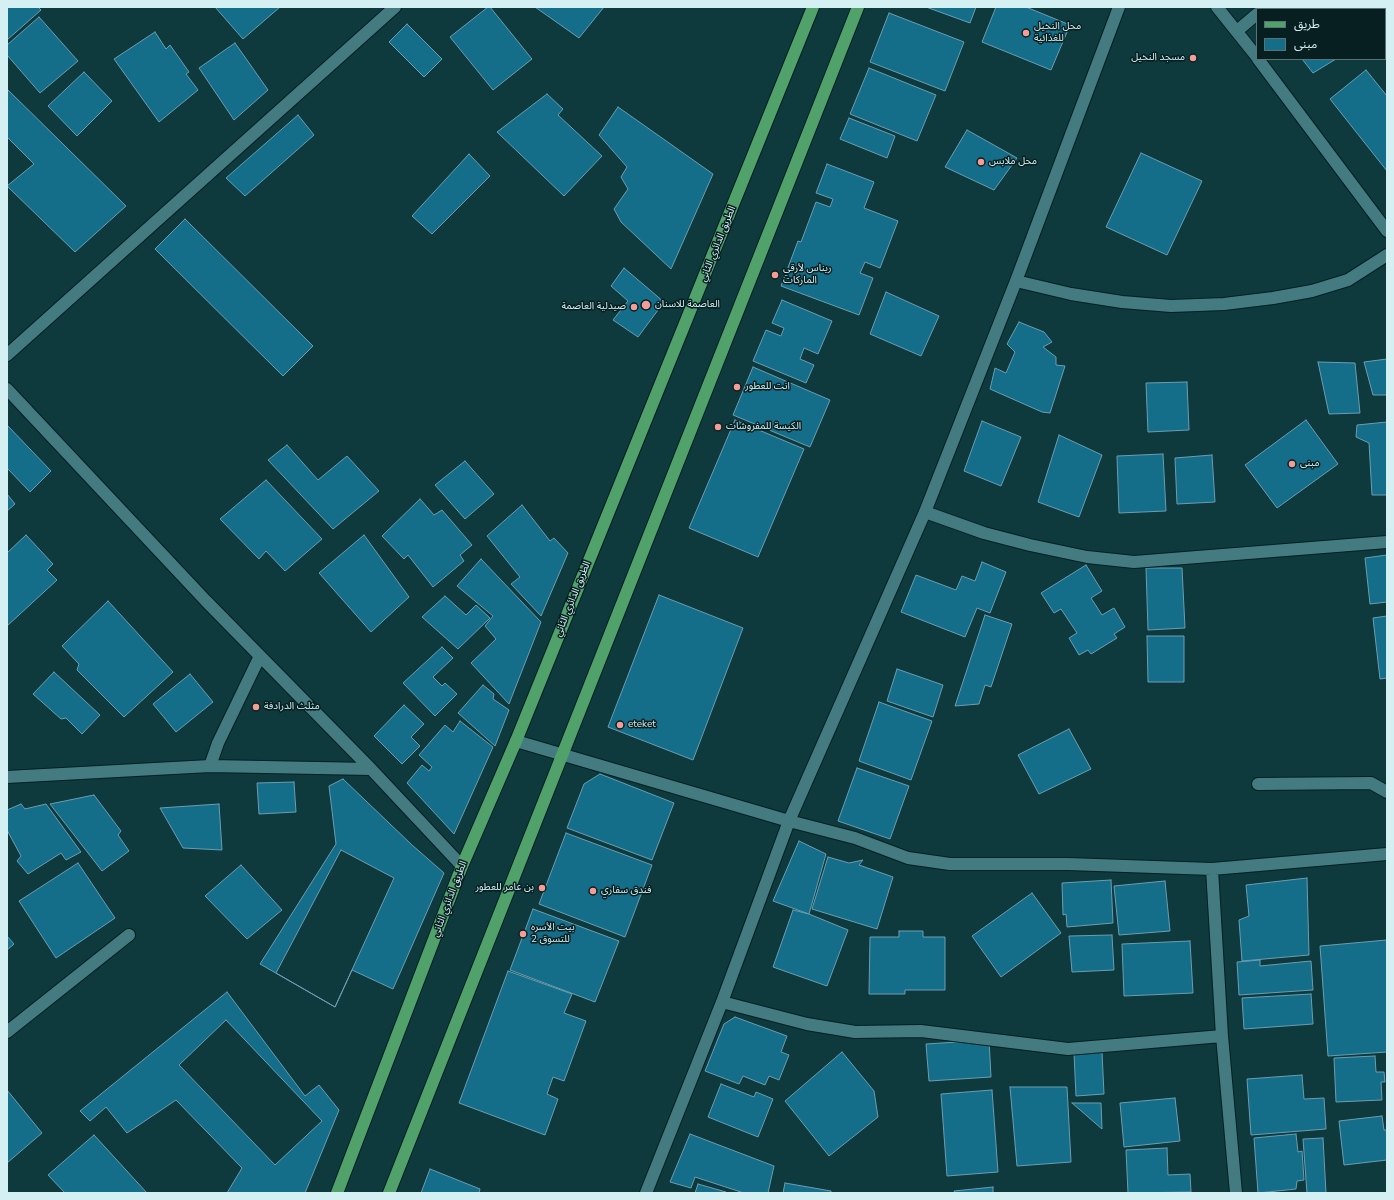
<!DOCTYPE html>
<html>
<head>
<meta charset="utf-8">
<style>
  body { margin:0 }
  #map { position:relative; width:1394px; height:1200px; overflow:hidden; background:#0e3a3e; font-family:"Nunito Sans","Noto Sans Arabic",sans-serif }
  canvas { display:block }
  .frame { position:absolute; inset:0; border:8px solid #d4f0f2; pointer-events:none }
  .legend { position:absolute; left:1256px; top:8px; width:130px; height:52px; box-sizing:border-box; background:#081f21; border:1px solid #5a7375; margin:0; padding:5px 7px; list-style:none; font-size:12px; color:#d4f0f2 }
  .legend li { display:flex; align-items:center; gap:8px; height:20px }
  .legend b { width:20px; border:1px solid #5a7375 }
</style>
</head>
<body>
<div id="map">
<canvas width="1394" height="1200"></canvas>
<div class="frame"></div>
<ul class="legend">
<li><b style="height:5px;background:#51a16a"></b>طريق</li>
<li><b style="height:11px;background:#156e89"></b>مبنى</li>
</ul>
</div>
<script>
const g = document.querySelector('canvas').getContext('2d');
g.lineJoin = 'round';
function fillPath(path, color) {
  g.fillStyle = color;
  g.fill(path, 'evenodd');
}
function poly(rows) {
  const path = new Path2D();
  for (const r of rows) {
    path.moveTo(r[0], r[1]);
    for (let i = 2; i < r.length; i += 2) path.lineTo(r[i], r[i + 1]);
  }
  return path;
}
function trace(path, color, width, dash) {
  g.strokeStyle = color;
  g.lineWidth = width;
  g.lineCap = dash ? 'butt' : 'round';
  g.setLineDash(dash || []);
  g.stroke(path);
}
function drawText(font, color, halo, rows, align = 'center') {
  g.font = font + ' "Nunito Sans","Noto Sans Arabic",sans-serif';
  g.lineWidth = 3;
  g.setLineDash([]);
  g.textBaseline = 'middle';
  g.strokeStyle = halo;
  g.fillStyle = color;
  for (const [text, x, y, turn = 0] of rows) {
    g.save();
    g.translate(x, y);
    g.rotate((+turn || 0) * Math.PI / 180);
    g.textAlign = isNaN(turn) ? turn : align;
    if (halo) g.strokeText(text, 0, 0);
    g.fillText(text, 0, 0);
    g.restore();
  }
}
const building = poly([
  [7,7,38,7,41,10,7,40,7,7],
  [215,7,280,7,243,39,215,7],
  [488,7,490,7,532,59,493,90,450,37,488,7],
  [535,7,604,7,579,38,535,7],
  [926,7,976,7,970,23,926,7],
  [996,7,1026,7,1070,25,1051,70,982,42,996,7],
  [1274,7,1298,7,1300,9,1271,9,1274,7],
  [1336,7,1387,7,1387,18,1385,19,1385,9,1336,9,1336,7],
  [889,13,964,42,945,91,870,62,889,13],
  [39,17,78,61,40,93,7,55,7,45,39,17],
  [407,24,442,59,424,77,389,42,407,24],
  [155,32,166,49,170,45,189,72,186,74,198,90,159,122,114,59,155,32],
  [235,43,268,90,234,120,199,68,235,43],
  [1302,59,1336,59,1313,73,1302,59],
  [869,68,936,95,917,141,850,114,869,68],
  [1366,70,1387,96,1387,171,1330,99,1366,70],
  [84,72,112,101,77,136,48,106,84,72],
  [7,89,126,206,75,252,7,186,34,164,7,137,7,89],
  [547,94,563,109,558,115,602,156,564,196,497,132,547,94],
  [618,107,713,174,671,269,621,222,614,209,628,189,621,177,627,167,599,135,618,107],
  [298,115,314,135,245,196,226,178,298,115],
  [849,118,895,136,887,158,840,139,849,118],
  [967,130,1017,158,994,190,945,167,967,130],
  [1141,153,1202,181,1167,255,1106,227,1141,153],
  [469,154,490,176,432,234,412,216,469,154],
  [827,164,874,182,864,208,898,221,880,268,865,262,860,273,873,278,859,315,781,286,798,241,801,242,816,202,830,207,833,199,816,193,827,164],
  [185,219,313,346,283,376,155,249,185,219],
  [624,268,664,302,638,337,613,320,628,301,611,286,624,268],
  [886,292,939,316,921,356,870,334,886,292],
  [782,300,832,321,818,354,804,348,800,359,814,365,806,383,753,361,766,330,781,336,784,328,772,323,782,300],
  [1019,322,1044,332,1052,342,1043,347,1056,357,1056,365,1065,366,1050,413,1042,412,990,389,995,368,1006,373,1015,352,1007,344,1019,322],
  [1387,359,1387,395,1373,395,1364,362,1387,359],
  [1318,362,1355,363,1360,413,1329,414,1318,362],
  [753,367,830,400,810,447,733,415,753,367],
  [1187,382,1189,430,1148,432,1146,383,1187,382],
  [735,420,804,449,758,557,689,528,735,420],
  [1306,420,1338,464,1277,508,1245,465,1306,420],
  [982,421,1021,437,1001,486,964,471,982,421],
  [1387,422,1387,495,1372,495,1369,443,1356,437,1357,425,1387,422],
  [7,425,51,471,30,492,7,468,7,425],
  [1059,435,1102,455,1079,517,1038,502,1059,435],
  [287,445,318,480,347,456,379,491,333,529,268,460,287,445],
  [1163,454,1166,511,1119,513,1117,456,1163,454],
  [1212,455,1215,502,1177,504,1175,458,1212,455],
  [465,461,494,494,465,519,435,485,465,461],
  [266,480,322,539,285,571,266,551,259,559,220,519,266,480],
  [7,494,15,504,7,511,7,494],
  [420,499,434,515,442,510,472,545,460,555,464,561,433,587,408,555,404,559,382,536,420,499],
  [522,505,550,541,554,538,568,553,541,616,511,584,520,577,487,536,522,505],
  [26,535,53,564,47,570,57,580,7,626,7,553,26,535],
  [364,535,409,597,371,632,319,573,364,535],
  [1387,555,1387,602,1370,604,1365,558,1387,555],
  [481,559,541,622,509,704,471,663,496,639,485,626,493,616,457,586,481,559],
  [982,562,1006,572,990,613,977,608,965,637,901,612,916,575,956,590,962,576,975,581,982,562],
  [1086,565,1102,591,1091,598,1102,615,1114,608,1125,627,1114,634,1117,638,1091,654,1088,650,1079,655,1069,638,1077,633,1061,609,1054,613,1041,593,1086,565],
  [1146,568,1182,568,1185,628,1148,630,1146,568],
  [659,595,743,628,693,760,608,727,659,595],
  [445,596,466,615,476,605,490,618,458,649,422,617,445,596],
  [108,601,173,672,124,717,77,670,79,664,62,646,108,601],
  [985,615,1012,624,991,687,985,685,979,704,955,706,985,615],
  [1387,616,1387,678,1380,679,1373,618,1387,616],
  [1147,636,1184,636,1184,682,1148,682,1147,636],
  [442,647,453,658,433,677,442,686,445,683,457,694,435,716,403,683,442,647],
  [897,669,943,685,933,717,887,701,897,669],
  [54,672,100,715,82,734,66,718,61,719,33,694,54,672],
  [190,674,213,702,176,732,153,704,190,674],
  [483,685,494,694,493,699,509,710,495,746,458,713,483,685],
  [879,702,932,721,911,780,859,761,879,702],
  [404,705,424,724,411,737,420,746,402,764,374,736,404,705],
  [460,721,493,747,454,834,407,783,422,765,429,771,432,767,419,755,445,725,453,732,460,721],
  [1069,729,1091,769,1039,794,1018,755,1069,729],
  [857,768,909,786,890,839,838,821,857,768],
  [600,774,674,803,652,860,567,828,584,784,600,774],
  [343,779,412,845,444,873,393,989,352,970,335,1007,260,964,336,844,329,786,343,779],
  [294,782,296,812,259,814,257,783,294,782],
  [94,795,121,831,118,835,129,851,102,871,50,804,94,795],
  [21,804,25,809,46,804,81,852,66,860,61,853,28,874,17,861,21,856,7,830,7,810,21,804],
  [219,804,222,850,183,848,160,808,219,804],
  [566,833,652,865,625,937,539,904,566,833],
  [799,841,826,854,809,914,773,901,799,841],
  [341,850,394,878,335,1007,276,973,341,850],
  [828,857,849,863,863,860,859,865,893,877,877,929,812,909,828,857],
  [78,863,115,918,56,958,19,901,78,863],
  [241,865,282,910,247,939,205,896,241,865],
  [1307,878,1309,955,1242,961,1239,920,1249,916,1246,885,1307,878],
  [1111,880,1113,923,1067,927,1066,914,1063,915,1062,883,1111,880],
  [1165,881,1170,931,1119,935,1114,886,1165,881],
  [1032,893,1061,933,1001,977,972,936,1032,893],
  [533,909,619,941,595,1002,510,970,533,909],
  [793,910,809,914,848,930,827,986,773,967,793,910],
  [899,931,923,931,923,937,945,937,945,990,905,990,905,994,869,994,870,937,899,937,899,931],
  [1112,935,1114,970,1072,972,1069,936,1112,935],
  [7,936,14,944,7,950,7,936],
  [1387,940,1387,1052,1328,1056,1320,946,1387,940],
  [1190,941,1193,993,1124,996,1122,944,1190,941],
  [1260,960,1260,966,1311,961,1313,990,1239,995,1237,962,1260,960],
  [508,971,572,994,564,1013,586,1021,564,1081,553,1077,547,1094,558,1099,545,1135,459,1103,508,971],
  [227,992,305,1096,319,1085,339,1110,305,1193,227,1193,242,1168,176,1100,127,1133,106,1107,90,1121,80,1111,227,992],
  [1311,994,1313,1024,1244,1029,1242,998,1311,994],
  [735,1017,787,1036,781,1052,789,1055,779,1080,769,1076,765,1085,743,1076,739,1084,705,1071,724,1024,735,1017],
  [226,1020,322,1121,275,1165,179,1065,226,1020],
  [989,1040,991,1077,929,1081,926,1044,989,1040],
  [842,1052,874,1091,878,1117,829,1156,785,1101,842,1052],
  [1102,1052,1104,1094,1076,1096,1074,1053,1102,1052],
  [1375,1056,1376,1072,1384,1072,1385,1082,1381,1082,1382,1100,1336,1102,1334,1058,1375,1056],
  [1302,1075,1304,1099,1324,1098,1326,1129,1251,1135,1247,1079,1302,1075],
  [721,1084,754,1097,756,1092,773,1099,758,1137,708,1117,721,1084],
  [1010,1087,1067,1087,1071,1162,1017,1166,1010,1087],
  [7,1090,42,1133,7,1163,7,1090],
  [992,1090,998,1172,947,1176,941,1094,992,1090],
  [1175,1098,1180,1141,1124,1147,1120,1103,1175,1098],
  [1072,1103,1101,1103,1102,1129,1072,1103],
  [1382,1116,1384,1130,1387,1130,1387,1160,1344,1165,1339,1121,1382,1116],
  [690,1134,774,1166,768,1193,744,1193,695,1177,691,1188,670,1182,690,1134],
  [1296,1134,1298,1152,1302,1151,1304,1180,1297,1181,1296,1189,1258,1193,1254,1138,1296,1134],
  [94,1135,147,1193,65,1193,48,1175,94,1135],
  [1323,1138,1326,1193,1307,1193,1303,1139,1323,1138],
  [1167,1148,1168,1175,1190,1174,1191,1192,1128,1193,1126,1150,1167,1148],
  [430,1169,480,1189,479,1193,421,1193,430,1169],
  [785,1183,831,1191,831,1193,783,1193,785,1183],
  [698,1184,726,1192,726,1193,695,1193,698,1184],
  [993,1187,993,1193,955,1193,954,1191,993,1187]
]);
fillPath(building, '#156e89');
trace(building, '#6c9db0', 1);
const minor = poly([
  [1217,7,1257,57],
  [1237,31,1257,14],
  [1258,59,1387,231],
  [1016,281,1071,294,1122,302,1171,306,1224,304,1273,298,1312,291,1348,280,1387,255],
  [7,355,395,7],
  [7,389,206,601,371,769,462,866],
  [925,512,984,533,1030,545,1087,557,1134,562,1387,542],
  [516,741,789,821,855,838,908,858,950,864,1068,864,1212,869,1387,854],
  [210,766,218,743,260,656],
  [7,777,210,766,371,769],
  [1258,784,1371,783,1387,792],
  [1212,869,1222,1036,1236,1193],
  [722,1002,807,1024,855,1032,921,1031,1068,1049,1222,1036],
  [7,1032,129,935],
  [646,1193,722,1002,789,821,925,512,1016,281,1119,7]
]);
const major = poly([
  [337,1193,462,866,516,741,813,7],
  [389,1193,858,7]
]);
trace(minor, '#022023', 14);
trace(major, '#022023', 14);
trace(minor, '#437b80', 12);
trace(major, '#51a16a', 12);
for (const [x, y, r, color] of [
  [1026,33,4,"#f59c96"],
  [1193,58,4,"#f59c96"],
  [981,162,4,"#f59c96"],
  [775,275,4,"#f59c96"],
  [646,305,5,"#f59c96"],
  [634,307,4,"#f59c96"],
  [737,387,4,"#f59c96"],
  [718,427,4,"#f59c96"],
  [1292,464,4,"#f59c96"],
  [256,707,4,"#f59c96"],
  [620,725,4,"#f59c96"],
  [542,888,4,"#f59c96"],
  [593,891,4,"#f59c96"],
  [523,934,4,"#f59c96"]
]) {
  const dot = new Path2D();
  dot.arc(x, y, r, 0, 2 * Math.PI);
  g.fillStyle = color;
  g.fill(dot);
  trace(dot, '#081f21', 1.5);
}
drawText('10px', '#d4f0f2', '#081f21', [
  ["محل النخيل",1034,27],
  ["للغذائية",1034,39],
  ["مسجد النخيل",1185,58,"right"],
  ["محل ملابس",989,162],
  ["ريناس لأرقي",783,269],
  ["الماركات",783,281],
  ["العاصمة للاسنان",655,305],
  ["صيدلية العاصمة",626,307,"right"],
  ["انت للعطور",745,387],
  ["الكيسة للمفروشات",726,427],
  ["مبنى",1300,464],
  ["مثلث الدرادفة",264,707],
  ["eteket",628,725],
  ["بن عامر للعطور",534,888,"right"],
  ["فندق سفاري",601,891],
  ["بيت الأسره",531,928],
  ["للتسوق 2",531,940]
], 'left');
drawText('10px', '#d4f0f2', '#081f21', [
  ["الطريق الدائري الثاني",718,244,-68],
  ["الطريق الدائري الثاني",573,599,-68],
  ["الطريق الدائري الثاني",450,899,-69]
]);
</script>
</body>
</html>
